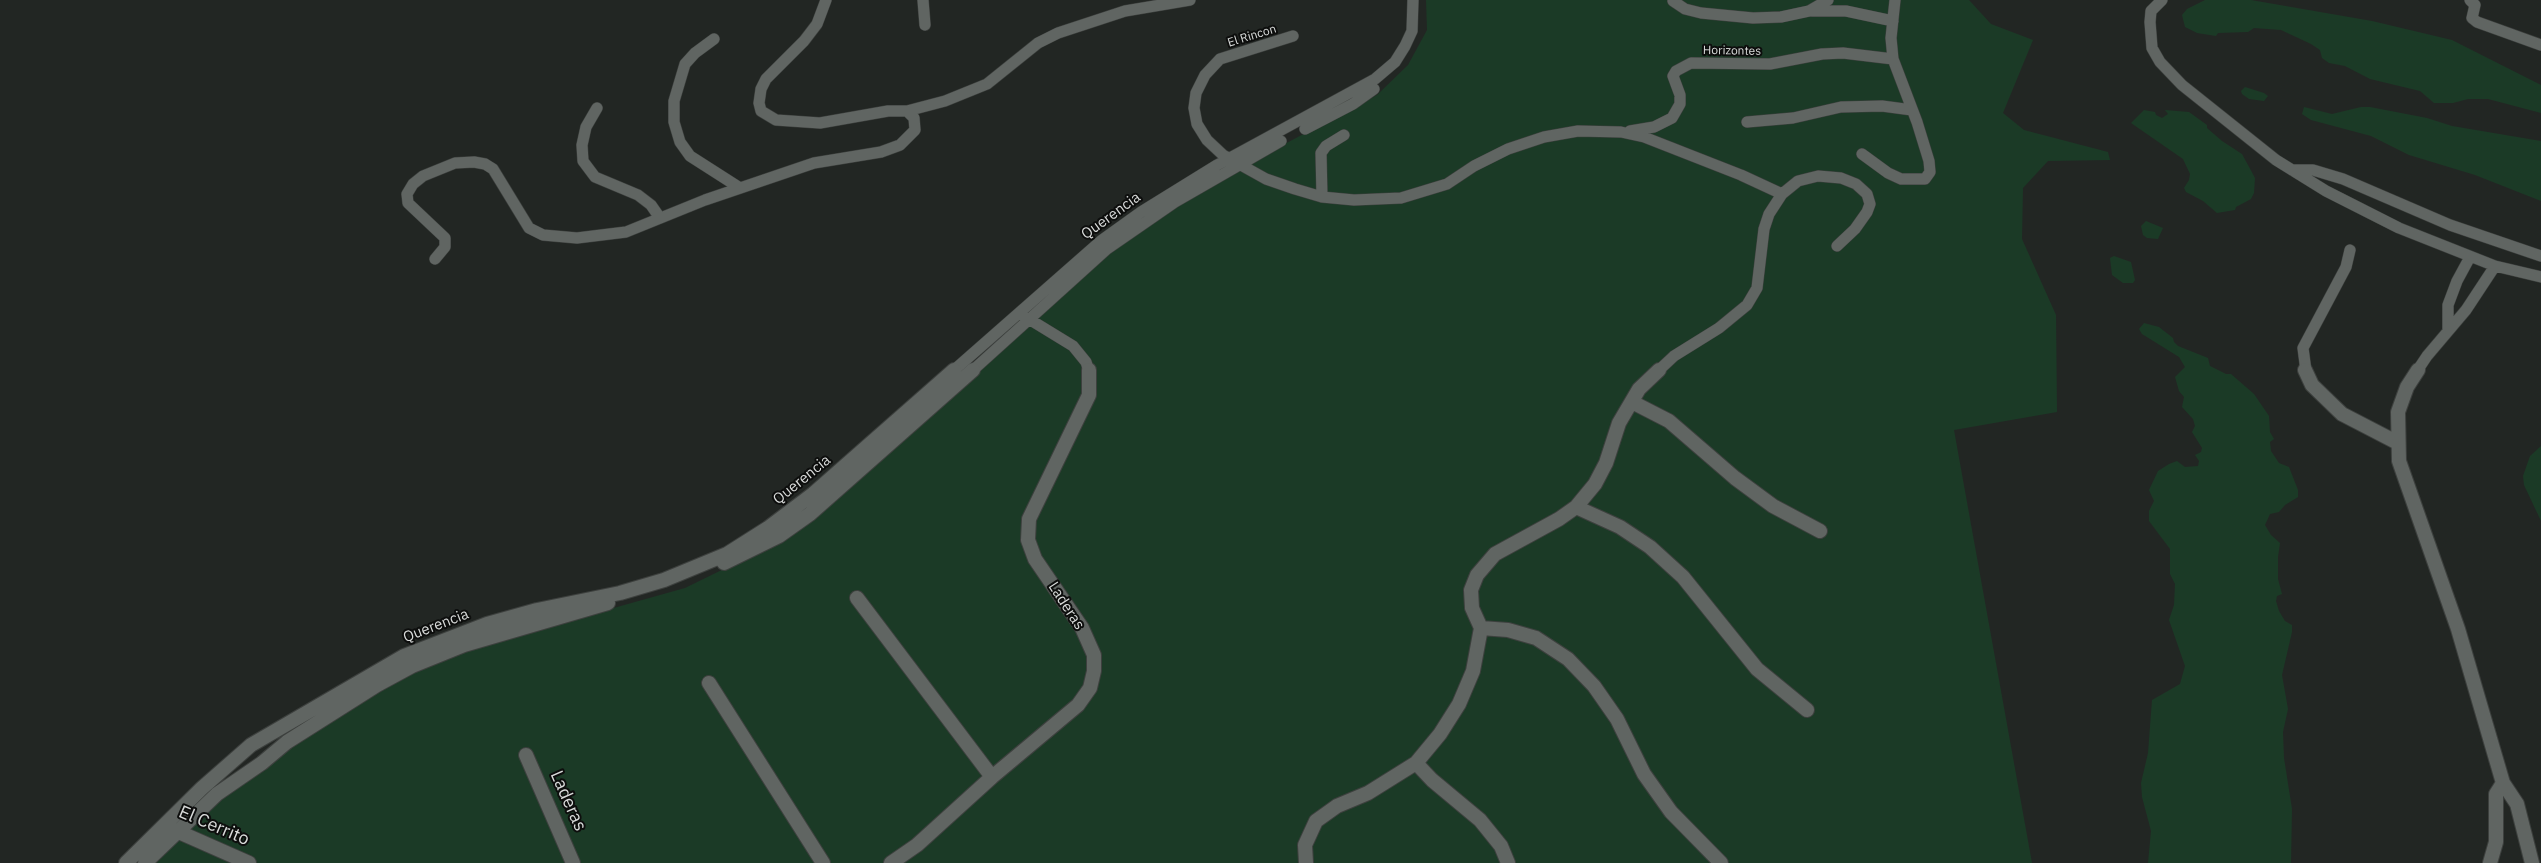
<!DOCTYPE html>
<html>
<head>
<meta charset="utf-8">
<style>
  body { margin:0 }
  canvas { display:block; background:#222623 }
</style>
</head>
<body>
<canvas width="2541" height="863"></canvas>
<script>
const g = document.querySelector('canvas').getContext('2d');
g.lineJoin = 'round';
function fillPath(path, color) {
  g.fillStyle = color;
  g.fill(path, 'evenodd');
}
function poly(rows) {
  const path = new Path2D();
  for (const r of rows) {
    path.moveTo(r[0], r[1]);
    for (let i = 2; i < r.length; i += 2) path.lineTo(r[i], r[i + 1]);
  }
  return path;
}
function trace(path, color, width, dash) {
  g.strokeStyle = color;
  g.lineWidth = width;
  g.lineCap = dash ? 'butt' : 'round';
  g.setLineDash(dash || []);
  g.stroke(path);
}
function drawText(font, color, halo, rows, align = 'center') {
  g.font = font + ' "IBM Plex Sans",sans-serif';
  g.lineWidth = 4;
  g.setLineDash([]);
  g.textBaseline = 'middle';
  g.strokeStyle = halo;
  g.fillStyle = color;
  for (const [text, x, y, turn = 0] of rows) {
    g.save();
    g.translate(x, y);
    g.rotate((+turn || 0) * Math.PI / 180);
    g.textAlign = isNaN(turn) ? turn : align;
    if (halo) g.strokeText(text, 0, 0);
    g.fillText(text, 0, 0);
    g.restore();
  }
}
fillPath(poly([
  [1426,0,1969,0,1991,24,2033,40,2003,113,2024,130,2108,152,2110,160,2048,161,2023,188,2022,239,2056,315,2057,412,1954,430,2032,863,152,863,213,804,329,720,408,673,478,646,685,588,777,543,1111,249,1215,181,1377,95,1408,65,1427,30],
  [2205,0,2251,0,2372,21,2452,40,2541,85,2541,113,2488,99,2468,99,2453,103,2434,103,2420,91,2370,79,2345,66,2329,63,2322,58,2320,50,2311,44,2281,30,2254,28,2248,32,2218,33,2216,36,2197,33,2185,27,2182,15,2187,9],
  [2245,87,2264,93,2268,96,2264,101,2249,99,2242,94,2241,91],
  [2304,107,2332,114,2361,107,2370,107,2427,118,2452,126,2541,141,2541,201,2475,175,2409,155,2371,136,2311,120,2302,114],
  [2144,110,2155,112,2156,115,2162,118,2168,114,2165,110,2189,112,2207,125,2207,128,2222,141,2242,154,2248,165,2255,178,2254,193,2251,199,2236,207,2235,210,2217,213,2203,201,2186,192,2184,188,2189,180,2190,174,2183,159,2131,123],
  [2146,221,2163,228,2158,239,2147,238,2143,235,2141,226],
  [2114,256,2131,262,2135,280,2133,283,2123,283,2112,275,2110,258],
  [2144,323,2159,327,2173,338,2174,342,2178,346,2208,358,2210,366,2226,374,2231,374,2254,394,2269,416,2270,432,2274,439,2270,442,2271,451,2279,463,2289,467,2298,490,2298,497,2285,505,2279,512,2270,514,2265,525,2271,535,2280,543,2278,557,2278,579,2282,594,2277,596,2276,601,2279,611,2285,621,2292,625,2292,632,2282,675,2288,709,2283,732,2284,758,2292,809,2291,863,2148,863,2151,831,2142,797,2141,783,2148,753,2152,700,2180,684,2185,666,2169,620,2174,605,2175,584,2170,574,2170,549,2149,521,2149,511,2154,501,2149,490,2158,471,2169,464,2177,461,2185,467,2198,466,2199,461,2195,455,2201,452,2202,448,2192,432,2195,426,2193,419,2182,407,2184,397,2179,391,2175,377,2185,367,2179,357,2142,334,2139,329],
  [2541,446,2541,521,2524,485,2523,476,2530,456]
]), '#1b3a26');
const minorFar1 = poly([
  [923,0,925,25],
  [2162,0,2151,11,2150,22,2152,48,2160,62,2182,85,2276,160,2326,191,2399,228,2495,266,2541,277],
  [2470,0,2475,5,2472,18,2477,22,2541,45],
  [1673,1,1685,9,1701,13,1753,18,1781,17,1809,11,1828,0],
  [1812,11,1846,11,1893,21],
  [1293,36,1220,59,1205,75,1196,93,1194,108,1197,124,1207,140,1223,155,1266,179,1295,189,1322,197,1354,200,1401,198,1447,184,1474,166,1508,149,1544,137,1578,131,1621,132,1644,137,1741,175,1782,194],
  [714,39,695,53,685,64,674,101,674,122,680,142,690,156,740,188],
  [597,108,586,127,582,145,583,161,595,177,638,195,651,205,660,218],
  [907,111,945,101,987,84,1038,43,1058,33,1125,11,1190,0],
  [1747,122,1793,118,1841,107,1882,106,1912,110],
  [1305,129,1353,104,1374,89],
  [1630,131,1654,127,1672,118,1680,104,1680,95,1673,76,1676,71,1691,63,1770,64,1822,54,1843,53,1893,59],
  [1862,154,1888,173,1901,179,1925,179,1930,172,1929,161,1917,122,1893,59,1891,38,1895,0],
  [2292,170,2313,170,2343,179,2450,225,2541,256],
  [1322,197,1321,153,1326,146,1344,135],
  [435,259,445,247,445,238,408,203,407,194,413,184,423,176,455,163,474,162,485,164,493,169,529,228,543,235,577,238,626,232,705,200,814,163,881,152,900,145,915,130,914,118,907,111,888,111,820,123,776,120,761,111,759,103,761,89,766,79,804,41,817,24,826,0],
  [1024,316,1073,346,1086,362,1089,371],
  [2448,331,2448,305,2457,281,2470,257],
  [953,371,1102,240,1141,212,1217,165,1375,79,1395,62,1405,46,1412,31,1413,0],
  [972,371,1107,249,1175,202,1281,141],
  [1658,371,1674,356,1719,328,1747,305,1757,288,1764,229,1769,214,1782,194,1798,181,1818,176,1841,178,1856,184,1867,194,1870,204,1867,212,1855,229,1837,246],
  [2306,371,2303,348,2346,267,2350,250],
  [2417,371,2427,356,2466,310,2495,266]
]);
const minor = poly([
  [2305,370,2312,385,2342,414,2398,443],
  [2418,370,2407,387,2398,412,2399,461,2458,629,2503,783,2517,804,2532,863],
  [1632,402,1669,421,1735,478,1773,506,1820,531],
  [1576,507,1620,527,1650,547,1683,577,1757,669,1807,710],
  [724,563,779,536,810,514,973,370],
  [857,598,992,777],
  [1481,628,1508,630,1536,638,1568,659,1594,686,1617,719,1644,774,1671,812,1721,863],
  [709,683,823,863],
  [526,755,573,863],
  [1416,763,1432,780,1480,820,1501,846,1508,863],
  [172,829,249,863],
  [126,863,202,788,251,745,404,656,487,624,537,610,620,593,664,580,727,554,768,528,813,494,954,370],
  [145,863,217,794,262,763,287,742,377,685,412,666,464,645,608,603],
  [891,863,917,845,992,777,1078,705,1090,688,1094,671,1094,655,1082,628,1035,559,1028,540,1029,519,1089,395,1089,370],
  [1306,863,1305,845,1316,821,1337,806,1368,793,1416,763,1440,734,1459,704,1473,671,1481,628,1472,608,1471,590,1477,575,1495,554,1559,519,1576,507,1595,484,1606,463,1619,423,1639,389,1659,370],
  [2490,863,2496,842,2496,794,2503,783]
]);
trace(minorFar1, '#3d403e', 12);
trace(minor, '#3d403e', 16);
trace(minorFar1, '#606562', 11);
trace(minor, '#606562', 14);
drawText('12px', '#d9dbda', '#0d0e0d', [
  ["El Rincon",1252,36,-17],
  ["Horizontes",1732,51,1]
]);
drawText('15px', '#d9dbda', '#0d0e0d', [
  ["Querencia",1111,216,-36],
  ["Querencia",802,480,-39],
  ["Laderas",1066,606,57],
  ["Querencia",436,626,-21]
]);
drawText('18px', '#d9dbda', '#0d0e0d', [
  ["Laderas",568,801,66],
  ["El Cerrito",214,826,23]
]);
</script>
</body>
</html>
